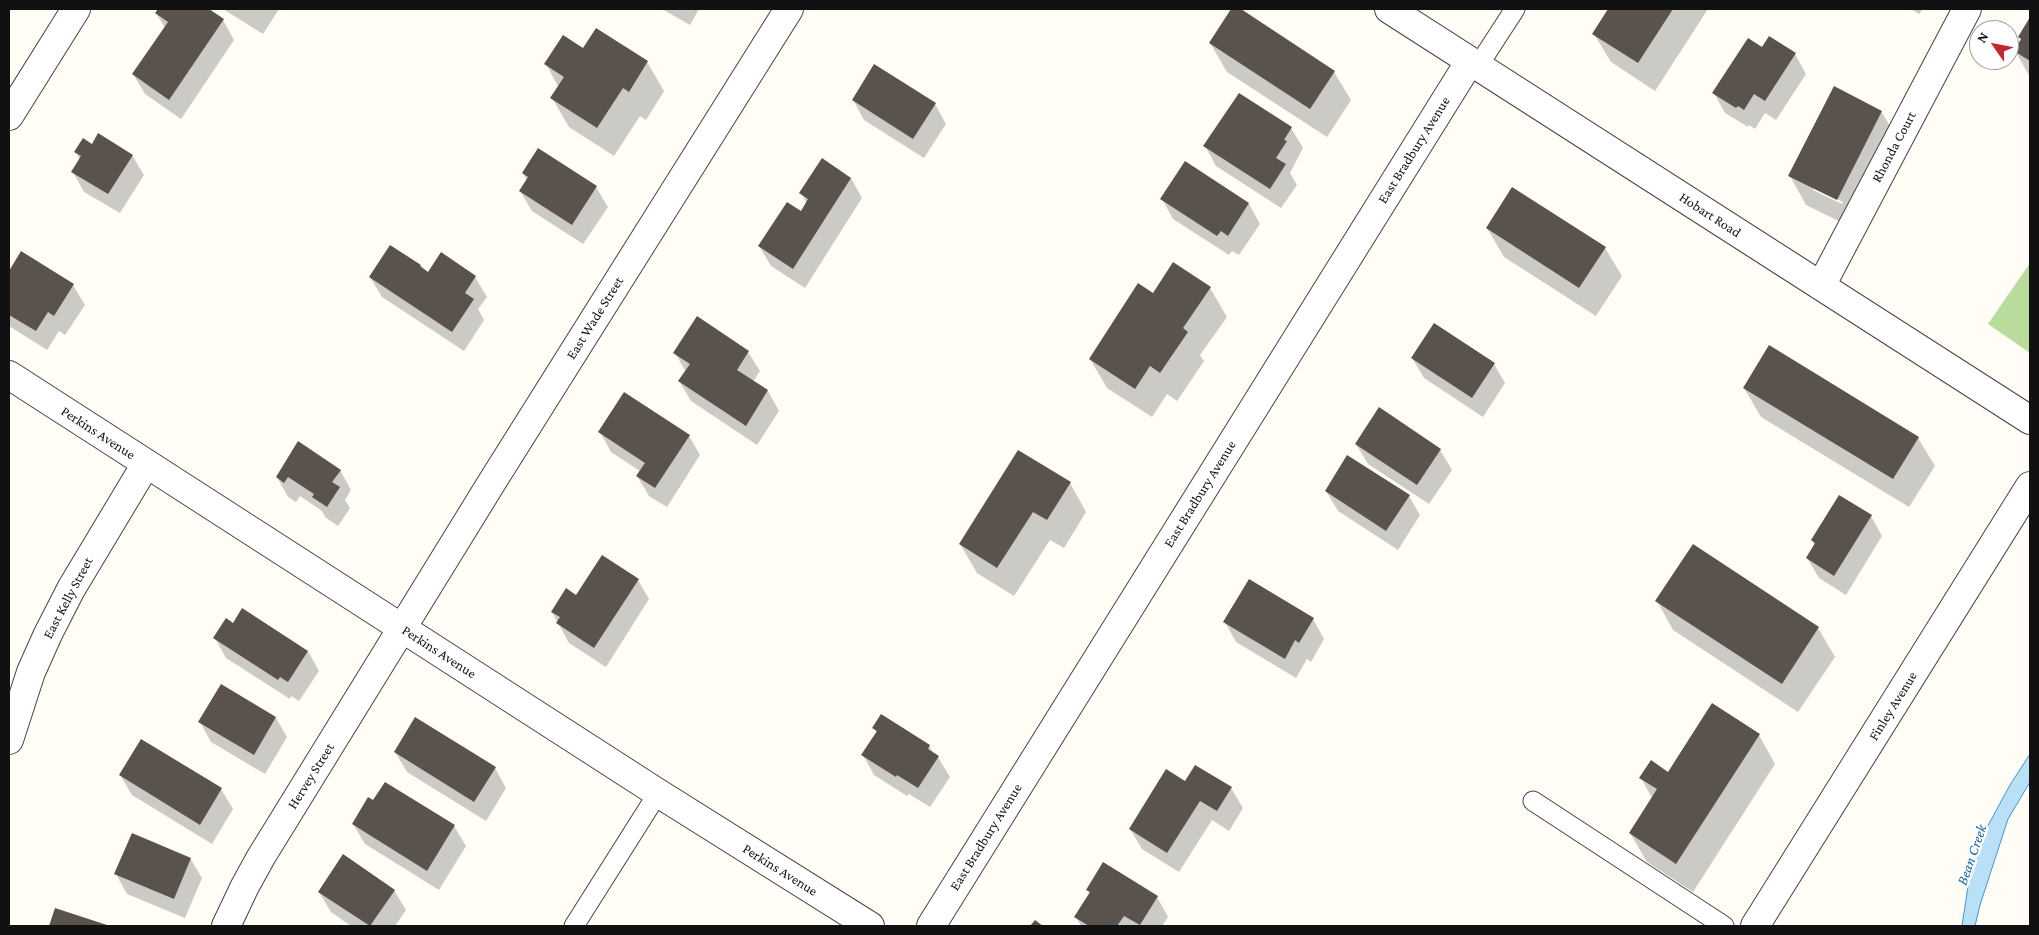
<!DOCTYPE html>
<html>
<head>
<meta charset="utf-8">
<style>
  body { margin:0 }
  #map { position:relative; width:2039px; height:935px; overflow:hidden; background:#fffdf5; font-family:"Crimson Pro",serif }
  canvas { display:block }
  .frame { position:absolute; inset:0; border:10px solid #111; pointer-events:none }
  .north { position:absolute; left:1969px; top:20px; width:50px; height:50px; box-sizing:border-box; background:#fff; border:1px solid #a0a0a0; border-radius:50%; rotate:303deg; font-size:14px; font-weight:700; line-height:20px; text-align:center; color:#111 }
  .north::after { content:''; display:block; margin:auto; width:18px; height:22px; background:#c4262e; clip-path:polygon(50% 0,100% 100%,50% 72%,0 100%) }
</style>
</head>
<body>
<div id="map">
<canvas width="2039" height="935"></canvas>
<div class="frame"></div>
<div class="north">N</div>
</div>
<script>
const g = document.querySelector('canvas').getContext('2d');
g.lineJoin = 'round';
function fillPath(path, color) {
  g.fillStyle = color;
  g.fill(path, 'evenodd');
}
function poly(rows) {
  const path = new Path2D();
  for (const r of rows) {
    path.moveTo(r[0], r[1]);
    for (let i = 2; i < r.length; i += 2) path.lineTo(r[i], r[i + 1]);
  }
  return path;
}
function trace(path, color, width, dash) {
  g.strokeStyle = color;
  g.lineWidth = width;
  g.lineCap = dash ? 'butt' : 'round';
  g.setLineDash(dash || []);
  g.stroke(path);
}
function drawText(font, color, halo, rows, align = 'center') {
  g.font = font + ' "Crimson Pro",serif';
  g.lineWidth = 5;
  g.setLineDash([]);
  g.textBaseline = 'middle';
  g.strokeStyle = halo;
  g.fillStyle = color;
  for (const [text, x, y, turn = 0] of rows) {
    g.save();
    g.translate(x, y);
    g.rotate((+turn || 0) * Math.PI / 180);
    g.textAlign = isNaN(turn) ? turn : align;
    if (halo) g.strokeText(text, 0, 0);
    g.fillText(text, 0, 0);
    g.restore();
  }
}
fillPath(poly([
  [2030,263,2030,353,1988,324]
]), '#b9dc9c');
const water = poly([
  [2030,754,2030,782,2008,819,1980,905,1975,926,1962,926,1973,853,2010,785,2030,754]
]);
fillPath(water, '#b9e0f7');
trace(water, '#3f96cf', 1);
fillPath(poly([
  [159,9,207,9,223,20,234,40,181,119,145,94,133,74,165,28,156,13],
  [223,9,279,9,263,34],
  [662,9,699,9,690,25],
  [1232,9,1238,9,1334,72,1351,100,1327,137,1227,72,1210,43],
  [1610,9,1708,9,1655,91,1611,62,1594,34],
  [1911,9,1923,9,1919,14],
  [2030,19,2030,77,2015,51,2022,40,2020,37],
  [1762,48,1795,54,1806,74,1776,120,1765,113,1755,129,1749,125,1748,127,1725,113,1714,93],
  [584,50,647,62,664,91,646,120,640,116,614,156,569,127,552,98,559,88,546,64],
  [1239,94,1291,128,1303,148,1290,173,1297,185,1281,208,1216,166,1205,146],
  [853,100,935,104,946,124,924,158,864,120],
  [1881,111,1898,140,1853,228,1806,205,1790,176],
  [1813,187,1843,202,1842,204,1813,190],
  [92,146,132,155,144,175,120,213,84,192,73,172,80,160,76,152],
  [523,173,596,187,608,207,583,244,532,211,520,191,527,181],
  [851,178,862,198,805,288,771,266,759,246,801,212,807,204,801,193],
  [1162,199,1249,204,1260,224,1239,255,1232,251,1229,255,1173,219],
  [1487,228,1605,248,1622,276,1596,316,1504,257],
  [22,253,73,285,85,305,65,335,59,331,47,350,9,326,9,273],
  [420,265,429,274,475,277,487,297,478,309,484,320,464,351,382,297,370,277],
  [1210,288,1227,317,1200,355,1204,361,1177,401,1167,394,1152,417,1107,388,1090,359,1153,295],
  [748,352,760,371,753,382,768,391,779,411,757,445,691,401,679,381,686,372,675,353],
  [1412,358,1494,364,1505,383,1483,417,1424,378],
  [1744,388,1918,438,1935,466,1909,507,1761,417],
  [600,432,689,436,700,455,667,507,649,496,637,476,640,471,611,452],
  [1356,444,1440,450,1452,470,1429,504,1368,464],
  [340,470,351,490,345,500,350,508,338,526,325,517,322,511,300,496,296,502,288,497,277,477],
  [1070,483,1086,512,1064,548,1050,540,1014,596,977,573,960,544],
  [1326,491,1409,496,1420,515,1398,550,1338,511],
  [1871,516,1882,536,1846,595,1819,578,1807,558,1815,546,1812,540],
  [638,580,649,599,606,667,569,643,552,612,577,596],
  [1657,601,1818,628,1835,657,1798,712,1673,630],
  [1313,619,1324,639,1311,662,1307,659,1296,678,1236,642,1225,622],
  [234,624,308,651,319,671,299,701,291,696,290,699,226,658,215,638],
  [276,718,287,737,265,774,211,742,200,722],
  [874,728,929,746,934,754,938,757,950,777,930,807,909,794,907,796,874,775,863,755,877,733],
  [1759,735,1775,764,1693,892,1647,862,1630,833,1652,798,1641,778,1668,773],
  [142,741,221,789,233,809,212,844,132,795,120,775],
  [395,752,495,768,506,788,486,821,407,772],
  [1196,766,1231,788,1243,808,1229,831,1212,820,1179,872,1142,849,1130,829,1185,783],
  [385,783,454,826,466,846,439,890,365,844,353,824,373,802],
  [190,858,202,878,185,918,127,894,116,874],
  [394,890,406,910,395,926,351,926,331,912,319,892],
  [1087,890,1157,897,1168,917,1162,926,1081,926,1076,917,1090,894],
  [56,909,107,926,51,926]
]), '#0003');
fillPath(poly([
  [158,9,209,9,224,19,169,100,132,74,168,22,155,13],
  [1231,9,1241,9,1335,71,1310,109,1209,43],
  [1608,9,1673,9,1638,63,1592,34],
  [2030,17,2030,61,2014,51,2021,39,2018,37],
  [596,28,648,61,629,92,623,88,597,128,550,98,564,77,544,64,563,35,583,48],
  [1769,36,1796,53,1765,101,1754,94,1744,110,1738,106,1736,108,1712,93,1748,38,1762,47],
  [874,64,936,103,913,139,852,100],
  [1834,86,1882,111,1837,200,1788,176],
  [1239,93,1292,127,1284,140,1287,141,1276,158,1286,164,1270,189,1203,146],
  [98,133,133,155,108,194,71,172,81,156,74,152,83,138,92,144],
  [538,148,597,186,572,225,519,191,528,177,522,173],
  [822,158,851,178,793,269,758,246,787,202,801,211,808,199,799,193],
  [1185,161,1249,203,1228,236,1221,231,1217,236,1160,199],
  [1512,187,1606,247,1579,288,1486,228],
  [390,245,421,265,420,266,428,272,441,252,476,276,465,293,474,299,452,332,369,277],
  [21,251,74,284,54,316,48,312,36,331,9,315,9,271],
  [1173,262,1211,287,1183,328,1188,332,1160,373,1150,366,1135,389,1089,359,1138,283,1153,293],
  [697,316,749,351,737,370,768,390,746,426,678,381,690,364,673,353],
  [1434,323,1495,363,1472,398,1411,358],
  [1769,345,1919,437,1893,479,1743,388],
  [624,392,690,435,655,488,636,476,645,463,598,432],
  [1379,407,1441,449,1417,485,1355,444],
  [298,441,341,470,332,482,340,487,327,507,312,497,314,494,288,477,284,483,276,477],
  [1018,450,1071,482,1047,520,1033,512,997,568,959,544],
  [1347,455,1410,495,1386,531,1325,491],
  [1839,495,1872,515,1834,576,1806,558,1815,543,1811,540],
  [1693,544,1819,627,1782,684,1655,601],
  [602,555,639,579,594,648,556,623,560,617,551,612,566,588,576,595],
  [1249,579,1314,618,1299,643,1295,640,1285,659,1223,622],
  [242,608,308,651,288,682,280,677,278,680,213,638,226,618,233,623],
  [221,684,276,717,254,755,198,722],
  [1712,703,1760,734,1676,864,1629,833,1657,789,1639,778,1651,760,1668,772],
  [881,714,930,745,928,749,939,756,918,788,897,775,896,777,861,755,877,731,872,728],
  [415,717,496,767,474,802,394,752],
  [141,739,222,788,200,825,119,775],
  [1195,765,1232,787,1217,811,1200,801,1167,853,1129,829,1166,769,1185,781],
  [385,782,455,825,427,871,352,824,368,797,373,800],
  [132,833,191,858,174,899,114,874],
  [343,854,395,890,370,926,318,892],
  [1103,862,1158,896,1140,925,1124,916,1117,926,1089,926,1074,917,1090,892,1086,890],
  [55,908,110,926,49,926],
  [1035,920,1043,926,1030,926]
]), '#5a524d');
const service = poly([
  [1478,66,1515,9],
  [1533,801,1724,926],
  [574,926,658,793]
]);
const minor = poly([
  [1389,9,2030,420],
  [9,116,76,9],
  [1821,286,1967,9],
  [9,740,31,672,48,634,71,589,146,464],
  [226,926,245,886,261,857,492,482,789,9],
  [931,926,1470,61],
  [1755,926,2030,486]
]);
const tertiary = poly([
  [9,375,658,793,870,926]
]);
trace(service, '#444', 21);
trace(minor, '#444', 30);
trace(tertiary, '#444', 30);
trace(service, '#fff', 19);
trace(minor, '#fff', 28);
trace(tertiary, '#fff', 28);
drawText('14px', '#111', '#fff', [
  ["Rhonda Court",1894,147,-62],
  ["East Bradbury Avenue",1414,150,-58],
  ["Hobart Road",1710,215,33],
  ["East Wade Street",595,318,-58],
  ["Perkins Avenue",98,433,33],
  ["East Bradbury Avenue",1200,494,-58],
  ["East Kelly Street",68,598,-62],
  ["Perkins Avenue",439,652,33],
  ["Finley Avenue",1893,706,-58],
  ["Hervey Street",311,776,-58],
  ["East Bradbury Avenue",986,837,-58],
  ["Perkins Avenue",780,870,32]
]);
drawText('italic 15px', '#1768a6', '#fff', [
  ["Bean Creek",1972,855,-71]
]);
</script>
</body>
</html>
